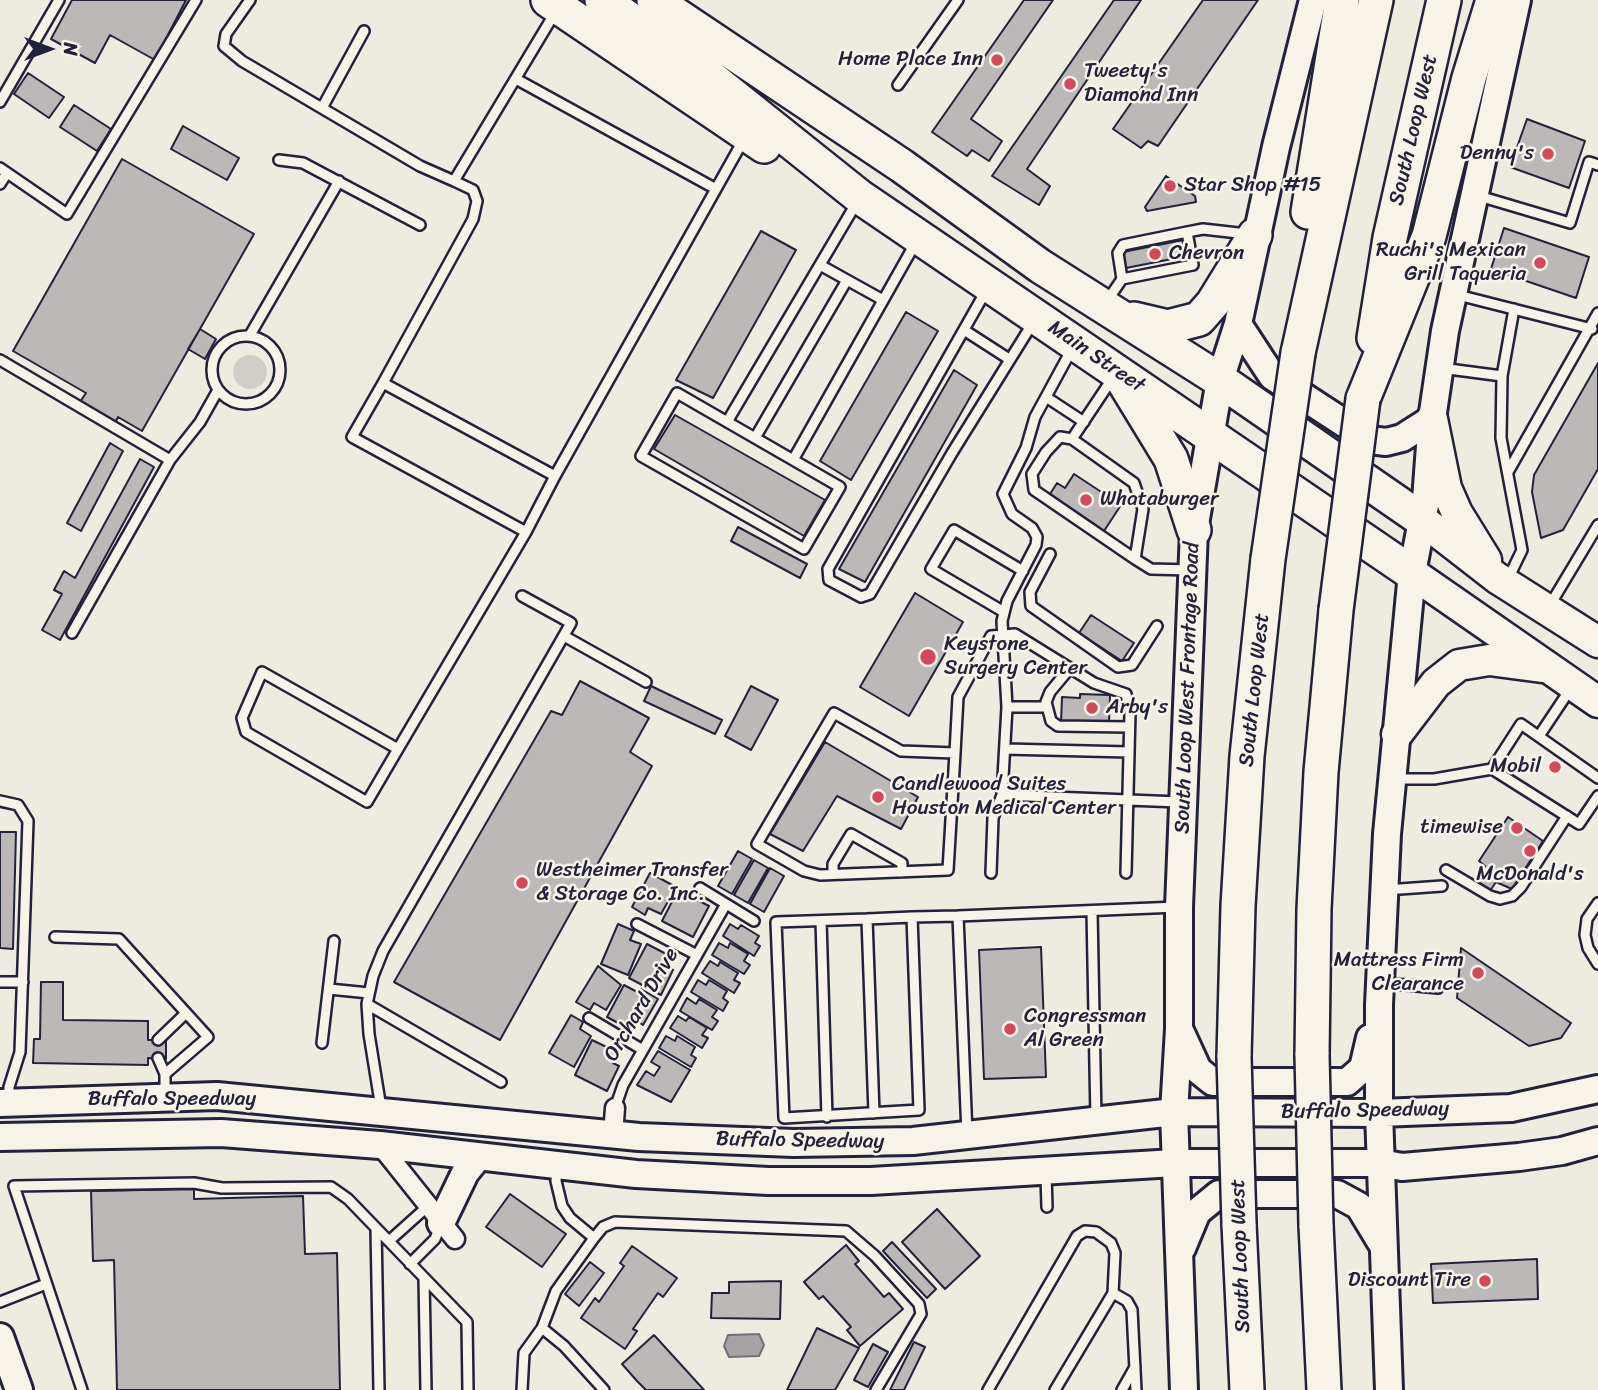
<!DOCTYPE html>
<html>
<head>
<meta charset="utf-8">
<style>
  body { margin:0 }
  #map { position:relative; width:1598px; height:1390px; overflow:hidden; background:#eeebe1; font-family:Sriracha,sans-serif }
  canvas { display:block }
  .north { position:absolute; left:14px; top:14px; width:70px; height:70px; -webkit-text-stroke:5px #f7f3e8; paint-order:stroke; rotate:90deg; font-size:19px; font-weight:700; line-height:28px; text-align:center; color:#22223b }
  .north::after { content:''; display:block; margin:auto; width:24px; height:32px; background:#22223b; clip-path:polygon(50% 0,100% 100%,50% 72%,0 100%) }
</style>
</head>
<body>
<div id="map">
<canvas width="1598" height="1390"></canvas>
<div class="north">N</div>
</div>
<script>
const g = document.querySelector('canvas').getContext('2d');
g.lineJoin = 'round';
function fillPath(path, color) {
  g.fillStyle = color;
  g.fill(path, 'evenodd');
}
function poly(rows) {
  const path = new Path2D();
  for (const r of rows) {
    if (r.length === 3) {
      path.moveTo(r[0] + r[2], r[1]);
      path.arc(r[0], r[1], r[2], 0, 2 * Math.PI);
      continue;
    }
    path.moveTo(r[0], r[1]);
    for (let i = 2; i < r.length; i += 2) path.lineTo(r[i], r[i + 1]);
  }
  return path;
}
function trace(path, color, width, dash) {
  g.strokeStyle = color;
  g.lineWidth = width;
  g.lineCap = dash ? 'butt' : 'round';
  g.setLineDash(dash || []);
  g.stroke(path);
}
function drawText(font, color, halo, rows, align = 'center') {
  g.font = font + ' Sriracha,sans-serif';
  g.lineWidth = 5;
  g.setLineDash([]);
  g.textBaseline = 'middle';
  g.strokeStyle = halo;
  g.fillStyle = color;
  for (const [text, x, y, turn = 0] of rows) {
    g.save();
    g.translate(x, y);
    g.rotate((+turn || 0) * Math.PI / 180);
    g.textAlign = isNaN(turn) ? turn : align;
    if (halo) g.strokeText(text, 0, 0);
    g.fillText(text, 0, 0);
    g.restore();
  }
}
fillPath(poly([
  [250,372,17]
]), '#d1cdc9');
const water = poly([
  [759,1334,764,1345,759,1356,729,1357,724,1346,728,1335,759,1334]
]);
fillPath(water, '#a6a3a6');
trace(water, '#716f7b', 2);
const building = poly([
  [72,0,186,0,155,60,110,35,95,63,51,39,72,0],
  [1024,0,1053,0,971,119,1002,141,989,161,972,150,967,156,932,132,1024,0],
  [1114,0,1141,0,1027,169,1050,186,1039,205,992,176,1114,0],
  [1203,0,1258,0,1158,146,1148,141,1141,148,1113,129,1203,0],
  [28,73,64,97,49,118,14,94,28,73],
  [74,105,111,129,97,151,60,127,74,105],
  [1527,119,1585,141,1569,188,1510,167,1527,119],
  [183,126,239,158,227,180,171,149,183,126],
  [122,159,254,234,142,431,118,417,115,423,80,402,86,393,13,351,122,159],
  [1166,176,1195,196,1196,202,1147,211,1145,207,1166,176],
  [1504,228,1589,257,1576,298,1491,269,1504,228],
  [761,231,796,250,713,398,676,380,761,231],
  [1183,240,1187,256,1126,268,1123,252,1183,240],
  [906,312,938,331,851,480,820,461,906,312],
  [200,329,216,339,205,359,188,349,200,329],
  [1598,363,1598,469,1563,530,1541,538,1532,492,1534,475,1598,363],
  [954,370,977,385,865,582,839,569,954,370],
  [675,415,825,500,804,536,654,449,675,415],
  [110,443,123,451,81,531,67,523,110,443],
  [140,459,154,467,60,640,42,630,62,594,54,590,64,571,75,578,140,459],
  [1074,474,1121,505,1104,531,1050,494,1057,483,1065,488,1074,474],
  [738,527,807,564,800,578,731,541,738,527],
  [915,593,963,622,909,716,860,687,915,593],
  [1091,615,1134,643,1122,661,1079,633,1091,615],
  [580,681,649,718,630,752,652,766,500,1040,394,982,551,711,562,715,580,681],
  [651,686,722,720,715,734,644,701,651,686],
  [751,686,778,700,751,750,725,736,751,686],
  [1080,694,1110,695,1109,723,1061,722,1062,697,1080,698,1080,694],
  [825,742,918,797,901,829,837,796,803,851,770,834,825,742],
  [1508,817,1543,841,1512,889,1496,882,1490,891,1476,881,1485,866,1479,861,1508,817],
  [0,832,16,832,13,949,0,948,0,832],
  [738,851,752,859,732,894,718,886,738,851],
  [754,860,768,868,748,903,734,895,754,860],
  [770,868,784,876,764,912,750,904,770,868],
  [650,873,676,887,661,914,648,908,645,915,632,907,650,873],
  [678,890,709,906,693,937,662,921,678,890],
  [618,924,634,931,630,940,641,944,628,975,601,964,618,924],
  [730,924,738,929,741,925,759,936,755,943,760,946,754,956,723,936,730,924],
  [719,943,728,948,730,943,748,954,744,961,750,965,744,974,712,955,719,943],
  [647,944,672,957,667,967,673,970,661,995,629,978,647,944],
  [1041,947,1046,1077,984,1079,979,950,1041,947],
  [1461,948,1571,1023,1561,1038,1529,1046,1457,998,1461,948],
  [710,961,718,966,720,962,738,973,734,980,740,983,734,993,702,973,710,961],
  [598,966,621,985,606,1010,594,1003,590,1010,576,1002,598,966],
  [698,980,706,985,709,980,727,991,723,998,728,1002,723,1011,691,992,698,980],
  [41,982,63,982,63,1020,148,1021,148,1040,166,1040,166,1059,148,1058,148,1065,33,1063,34,1039,40,1039,41,982],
  [624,985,639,993,641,989,658,999,643,1025,636,1020,631,1030,607,1017,624,985],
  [687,998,696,1004,699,999,717,1010,712,1017,718,1021,712,1030,680,1011,687,998],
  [571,1015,583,1022,580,1029,591,1036,574,1067,549,1053,571,1015],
  [678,1016,686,1021,689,1017,707,1028,702,1035,708,1038,702,1048,670,1028,678,1016],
  [666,1036,675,1041,677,1036,695,1047,691,1055,696,1058,691,1067,659,1048,666,1036],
  [592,1040,617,1052,613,1063,619,1066,607,1091,575,1075,592,1040],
  [658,1051,690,1070,671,1102,637,1085,646,1071,654,1076,660,1067,651,1062,658,1051],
  [194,1189,194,1199,303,1196,305,1254,337,1253,340,1390,117,1390,114,1260,93,1261,91,1191,194,1189],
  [510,1194,566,1234,542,1267,486,1227,510,1194],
  [937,1209,980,1256,945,1289,902,1242,937,1209],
  [892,1242,936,1289,927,1298,883,1251,892,1242],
  [846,1245,859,1261,855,1264,884,1297,889,1293,903,1309,860,1346,847,1330,851,1327,823,1296,819,1299,804,1282,846,1245],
  [632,1246,677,1278,663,1297,658,1293,633,1329,637,1331,625,1349,581,1318,595,1298,599,1302,624,1266,620,1263,632,1246],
  [1537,1259,1538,1299,1433,1303,1431,1264,1537,1259],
  [590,1262,604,1273,579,1306,565,1294,590,1262],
  [781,1281,780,1319,711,1318,712,1293,729,1293,729,1282,781,1281],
  [817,1328,859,1348,835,1390,787,1390,817,1328],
  [654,1335,704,1390,646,1390,637,1381,622,1364,654,1335],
  [914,1342,925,1347,904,1390,890,1390,914,1342],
  [873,1344,888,1352,868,1387,854,1380,873,1344]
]);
fillPath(building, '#bbb8b7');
trace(building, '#22223b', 2);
const lane = poly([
  [250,0,226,34,224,46,242,61,420,166,454,181,556,11],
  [516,79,716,189],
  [898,85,958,0],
  [0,102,59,0],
  [322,108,364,31],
  [279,160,303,163,420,225],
  [0,168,67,214,196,0],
  [454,181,473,190,477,201,473,219,383,383,555,476,744,139],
  [0,184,7,173],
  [1479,196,1570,223,1589,162,1598,165],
  [1187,232,1193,265,1122,279,1118,253,1123,245,1187,232,1203,229,1247,234],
  [820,265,883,300],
  [987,289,828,569,829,580,861,597,870,594,952,453,1034,321],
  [1454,294,1592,329],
  [1107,301,1122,279],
  [964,330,1009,359],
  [250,335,339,181],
  [246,370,34],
  [0,360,170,460],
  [1441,368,1502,376],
  [1114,376,1072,439,1134,483,1143,509,1135,559,1151,569,1191,570],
  [383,383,352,437,526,532,555,476],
  [677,393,840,487,804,549,641,456,677,393],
  [1046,397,1084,422],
  [727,422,857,202],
  [755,438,847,280],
  [1072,439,1060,437,1046,452,1032,474,1034,490,1135,559],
  [793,460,916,242],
  [1508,472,1598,313],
  [1050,554,1030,592,1031,606,1118,667,1132,665,1157,626],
  [1507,581,1522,550,1501,438,1502,376,1514,309],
  [1550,605,1598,525],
  [1004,612,931,569,954,530,1023,571],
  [72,633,170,460,200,422,218,390],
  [564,636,646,682],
  [1070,668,1050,692,1046,702,1051,721,1058,726,1129,727],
  [1007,707,1046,707],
  [1539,736,1571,688],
  [398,749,262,672,242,718,246,732,367,802,398,749,526,532],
  [1005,749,1129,752],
  [955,753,901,751,834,713,757,844,804,871,820,875,948,870,955,753,958,697,991,636,1015,634,1094,683,1126,694,1130,713,1126,873],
  [1492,769,1521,724,1598,778],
  [1394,779,1434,779,1492,769,1579,824,1598,796],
  [1002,795,1179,802],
  [0,801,18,805,28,821,20,1052,9,1087,9,1101],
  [1446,870,1490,896,1500,899,1512,896,1521,887,1567,816],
  [991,873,993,818,1002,795,1007,707,1002,621,1007,601,1036,545,1037,537,1032,528,1012,514,1003,494,1026,448,1035,417,1073,347],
  [833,874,833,864,851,834,902,863,902,872],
  [700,888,754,921],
  [1386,890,1442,886],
  [1598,903,1587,919,1585,935,1588,948,1598,964],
  [1092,911,1096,1119],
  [958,916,967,1134],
  [912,917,919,1110,784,1118,776,922,867,919,912,917,958,916,1177,907],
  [867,919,874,1113],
  [821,921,827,1117],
  [637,924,697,955],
  [55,937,119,939,208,1037,165,1074],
  [0,982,23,982],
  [1384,983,1438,988],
  [329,989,369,993],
  [367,1004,501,1082],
  [589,1018,643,1050],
  [158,1040,186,1013],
  [322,1043,334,941],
  [158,1058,165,1074,165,1096],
  [381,1108,369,1034,367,1004,373,976,383,951,571,623,522,596],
  [615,1108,623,1085,726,904],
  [557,1167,556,1181,562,1206,570,1218,594,1238],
  [1046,1175,1047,1207],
  [376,1228,379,1390],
  [389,1241,428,1206],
  [410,1264,435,1239,441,1224],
  [424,1278,426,1390],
  [1113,1293,1127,1301,1132,1310,1136,1390],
  [0,1302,46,1284],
  [542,1328,564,1346,604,1390],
  [82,1390,14,1186,194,1183,222,1188,331,1187,348,1199,467,1322,468,1390],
  [522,1390,524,1353,542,1328,556,1291,594,1238,603,1227,615,1222,846,1231,875,1256,919,1304,921,1314,876,1390],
  [988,1390,1077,1236,1085,1231,1096,1232,1111,1243,1115,1253,1113,1293,1055,1390],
  [1122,1390,1135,1367]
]);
const street = poly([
  [613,1135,615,1108],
  [380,1145,455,1239]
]);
const secondary = poly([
  [1238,324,1272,376,1370,440,1386,442,1402,438,1432,419],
  [1181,1033,1198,1070,1213,1082,1347,1082,1363,1068,1370,1038],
  [0,1103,217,1096,639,1137,794,1143,913,1141,1174,1112,1379,1113,1511,1108,1598,1089],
  [0,1137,221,1133,380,1145,636,1174,768,1181,871,1181,1175,1163,1381,1163,1402,1167,1519,1157,1562,1151,1598,1141],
  [441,1223,465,1173,478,1157],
  [1182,1248,1197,1212,1219,1194,1337,1194,1359,1206,1382,1244],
  [0,1337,19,1390],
  [1184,1390,1174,1112,1179,1029,1179,907,1194,530,1220,380,1238,324,1276,147,1313,0],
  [1389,1390,1379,1113,1379,1005,1387,834,1412,573,1426,500,1432,419,1445,331,1517,0]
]);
const primary = poly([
  [1432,419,1446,488,1457,513,1486,560],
  [1421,519,1497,578,1598,642],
  [1412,573,1598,702],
  [1397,734,1436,683,1459,665,1489,660,1542,667]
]);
const highway = poly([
  [548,0,764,146],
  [602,0,686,58,860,197,1412,573],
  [654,0,902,166,1040,266,1220,380,1421,519],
  [1308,212,1342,0],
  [1134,319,1168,327,1199,319,1213,303,1255,235],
  [1374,338,1390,238,1444,0],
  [1298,353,1376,0],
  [1124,382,1171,459,1194,530],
  [1363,399,1429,236,1469,78,1493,0],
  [1312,1055,1314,909,1321,772,1336,610],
  [1234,1057,1238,906,1247,756,1268,559],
  [1239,1224,1247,1390],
  [1316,1225,1324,1390]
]);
trace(lane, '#22223b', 14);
trace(street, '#22223b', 23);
trace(secondary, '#22223b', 32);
trace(primary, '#22223b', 35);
trace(highway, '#22223b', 38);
trace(lane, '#f7f3e8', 9);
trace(street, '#f7f3e8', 18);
trace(secondary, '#f7f3e8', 26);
trace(primary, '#f7f3e8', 30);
trace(highway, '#f7f3e8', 33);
const highwayBridge = poly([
  [1268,559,1298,353],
  [1336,610,1363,399],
  [1312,1055,1316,1225],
  [1234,1057,1239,1224]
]);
trace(highwayBridge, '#22223b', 38, []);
trace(highwayBridge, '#f7f3e8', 33);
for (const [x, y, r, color] of [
  [997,60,7,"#d1495b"],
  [1070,84,7,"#d1495b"],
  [1548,154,7,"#d1495b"],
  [1170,186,7,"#d1495b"],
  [1155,254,7,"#d1495b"],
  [1540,263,7,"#d1495b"],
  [1086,500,7,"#d1495b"],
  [928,657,9,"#d1495b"],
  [1092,708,7,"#d1495b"],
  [1555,767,7,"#d1495b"],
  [878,797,7,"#d1495b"],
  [1517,828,7,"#d1495b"],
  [1530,851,7,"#d1495b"],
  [522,883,7,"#d1495b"],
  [1478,973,7,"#d1495b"],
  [1010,1029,7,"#d1495b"],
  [1485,1281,7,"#d1495b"]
]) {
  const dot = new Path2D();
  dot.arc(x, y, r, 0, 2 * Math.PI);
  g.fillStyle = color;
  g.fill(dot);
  trace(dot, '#f7f3e8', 2.5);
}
drawText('21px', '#22223b', '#f7f3e8', [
  ["Home Place Inn",983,60,"right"],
  ["Tweety's",1084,72],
  ["Diamond Inn",1084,96],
  ["Denny's",1534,154,"right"],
  ["Star Shop #15",1184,186],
  ["Ruchi's Mexican",1526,251,"right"],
  ["Grill Taqueria",1526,275,"right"],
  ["Chevron",1169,254],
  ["Whataburger",1100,500],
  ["Keystone",944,645],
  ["Surgery Center",944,669],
  ["Arby's",1106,708],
  ["Mobil",1541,767,"right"],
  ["Candlewood Suites",892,785],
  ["Houston Medical Center",892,809],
  ["timewise",1503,828,"right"],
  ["Westheimer Transfer",536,871],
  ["& Storage Co. Inc.",536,895],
  ["McDonald's",1530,875,"center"],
  ["Mattress Firm",1464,961,"right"],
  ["Clearance",1464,985,"right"],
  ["Congressman",1024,1017],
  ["Al Green",1024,1041],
  ["Discount Tire",1471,1281,"right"]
], 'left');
drawText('21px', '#22223b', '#f7f3e8', [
  ["South Loop West",1414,130,-77],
  ["Main Street",1096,357,34],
  ["South Loop West Frontage Road",1188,688,-88],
  ["South Loop West",1255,690,-84],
  ["Orchard Drive",642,1005,-60],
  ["Buffalo Speedway",172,1100],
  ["Buffalo Speedway",1365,1111,-1],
  ["Buffalo Speedway",800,1141,1],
  ["South Loop West",1241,1256,-92]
]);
</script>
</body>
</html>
